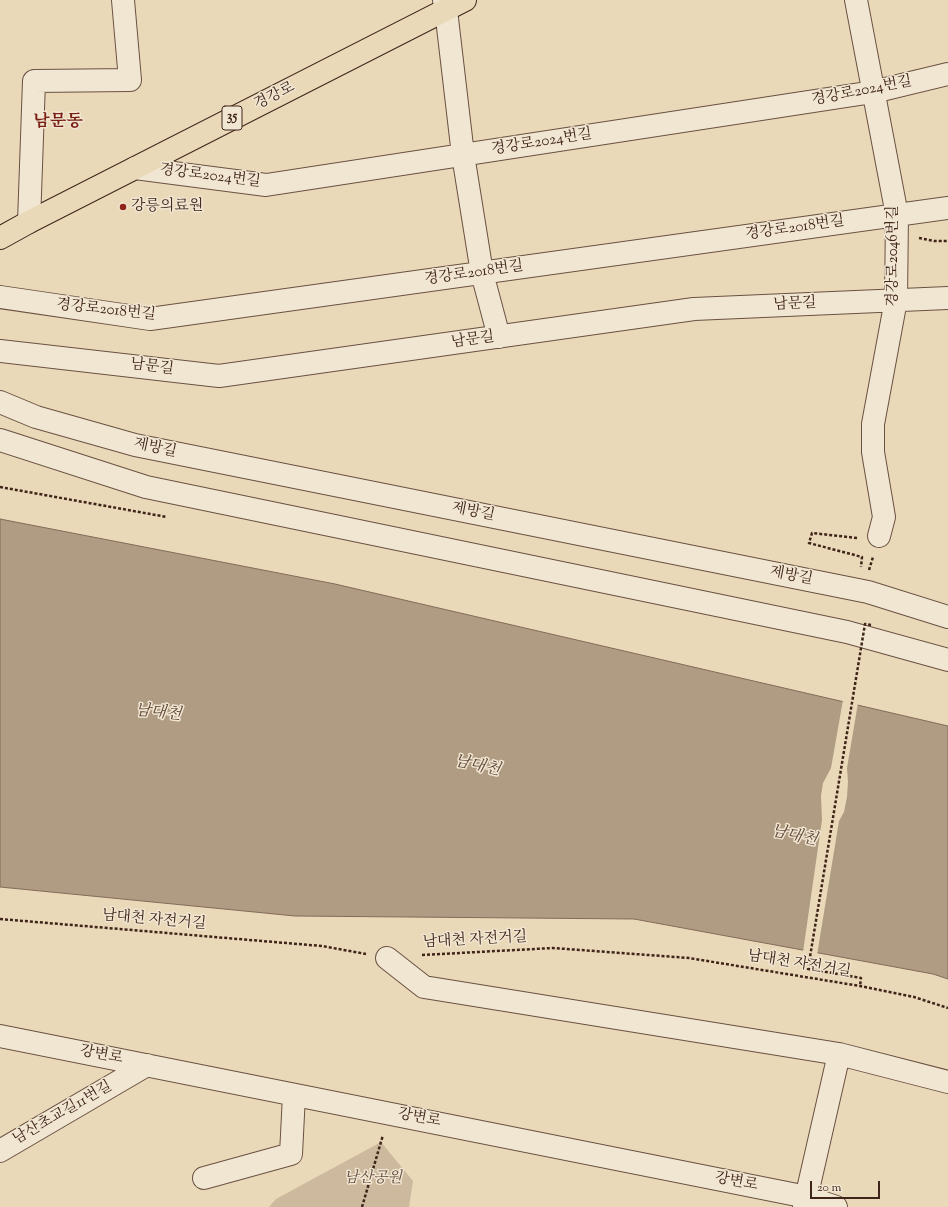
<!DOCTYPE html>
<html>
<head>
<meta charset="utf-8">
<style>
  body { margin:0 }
  #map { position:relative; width:948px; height:1207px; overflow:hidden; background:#ead9b9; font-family:"Sorts Mill Goudy",serif }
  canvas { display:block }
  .scale { position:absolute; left:810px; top:1181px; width:70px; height:18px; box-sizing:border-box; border:2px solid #3f241a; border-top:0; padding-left:5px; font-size:12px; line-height:14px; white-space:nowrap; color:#3f241a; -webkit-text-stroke:3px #f1e6d2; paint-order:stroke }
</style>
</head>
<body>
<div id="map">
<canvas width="948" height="1207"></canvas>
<div class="scale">20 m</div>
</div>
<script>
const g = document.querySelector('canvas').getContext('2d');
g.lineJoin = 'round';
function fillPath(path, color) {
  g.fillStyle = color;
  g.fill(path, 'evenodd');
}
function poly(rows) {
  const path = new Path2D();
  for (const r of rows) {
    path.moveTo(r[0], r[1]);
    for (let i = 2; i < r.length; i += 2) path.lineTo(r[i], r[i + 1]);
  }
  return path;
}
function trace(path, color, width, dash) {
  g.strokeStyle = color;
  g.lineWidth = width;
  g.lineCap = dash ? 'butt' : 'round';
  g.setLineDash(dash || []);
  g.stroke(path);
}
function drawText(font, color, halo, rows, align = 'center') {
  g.font = font + ' "Sorts Mill Goudy","Noto Serif KR",serif';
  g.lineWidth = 3;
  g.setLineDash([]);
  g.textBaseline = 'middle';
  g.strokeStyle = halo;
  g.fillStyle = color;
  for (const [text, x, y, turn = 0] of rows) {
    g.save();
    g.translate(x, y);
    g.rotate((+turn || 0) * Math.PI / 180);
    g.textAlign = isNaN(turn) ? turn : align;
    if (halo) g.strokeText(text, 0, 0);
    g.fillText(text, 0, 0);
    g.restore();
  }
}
fillPath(poly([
  [381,1142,413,1181,409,1207,269,1207,276,1199]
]), '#cdba9e');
const water = poly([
  [0,519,335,584,948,726,948,979,933,974,634,919,295,916,0,887,0,519]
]);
fillPath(water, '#b09b83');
trace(water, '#836b59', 1);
fillPath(poly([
  [843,700,858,703,847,768,848,782,847,797,844,812,839,821,817,955,803,952,822,820,821,796,823,783,831,768]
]), '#ead9b9');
const minor = poly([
  [444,0,446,10,463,155,482,273,499,337],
  [856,0,897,215,896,300,873,424,873,452,884,517,879,536],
  [135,168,266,185,873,92,948,74],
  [29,222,34,81,130,80,123,0],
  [0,297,150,319,948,208],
  [0,351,219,376,694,309,948,298],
  [0,402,36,417,135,445,868,592,948,617],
  [0,440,146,487,847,632,948,660],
  [387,958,424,987,839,1054,948,1082],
  [0,1036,807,1197,836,1207],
  [0,1151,147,1065],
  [204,1178,291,1154,294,1095],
  [804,1207,839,1054]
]);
const major = poly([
  [0,238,29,222,465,0]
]);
trace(minor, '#6a5142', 24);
trace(major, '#3f241a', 24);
trace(poly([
  [919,238,934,241,948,241],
  [0,487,167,517],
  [857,538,812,533,809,543,862,557,861,567],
  [869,570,873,557],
  [0,919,322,946,366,954],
  [422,955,553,948,689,958,860,986,914,997,948,1008],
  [815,970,861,978,860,986],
  [362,1207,383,1135]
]), '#3f241a', 2.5, [3, 2]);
trace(minor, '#f1e6d2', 22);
trace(major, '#ead9b9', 22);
trace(poly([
  [815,970,808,969,865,624,871,625]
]), '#3f241a', 2.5, [3, 2]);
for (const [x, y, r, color] of [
  [123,207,4,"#8f2418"]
]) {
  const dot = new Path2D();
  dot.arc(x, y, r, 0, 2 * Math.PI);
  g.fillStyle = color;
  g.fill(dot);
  trace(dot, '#f1e6d2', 1.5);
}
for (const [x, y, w] of [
  [232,118,20]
]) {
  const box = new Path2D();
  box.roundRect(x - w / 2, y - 12, w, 24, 3);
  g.fillStyle = '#f1e6d2';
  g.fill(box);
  trace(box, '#3f241a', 1);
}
drawText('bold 14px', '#3f241a', null, [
  ["35",232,118]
]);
drawText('15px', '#3f241a', '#f1e6d2', [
  ["경강로2024번길",862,92,-11],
  ["경강로",275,97,-27],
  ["경강로2024번길",542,143,-9],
  ["경강로2024번길",210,177,7],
  ["경강로2018번길",795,229,-8],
  ["경강로2046번길",894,256,-90],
  ["경강로2018번길",474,274,-8],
  ["남문길",795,305,-3],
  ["경강로2018번길",106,311,6],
  ["남문길",473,341,-8],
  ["남문길",152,368,7],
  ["제방길",155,449,12],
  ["제방길",473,513,11],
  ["제방길",791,577,11],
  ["남대천 자전거길",154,921,5],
  ["남대천 자전거길",475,941,-3],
  ["남대천 자전거길",799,965,9],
  ["강변로",101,1056,11],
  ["남산초교길11번길",63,1114,-30],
  ["강변로",419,1119,11],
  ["강변로",736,1183,11]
]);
drawText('15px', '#3f241a', '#f1e6d2', [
  ["강릉의료원",131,207]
], 'left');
drawText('italic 15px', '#624a3b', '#f1e6d2', [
  ["남산공원",373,1179]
]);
drawText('italic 16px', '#61483a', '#f1e6d2', [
  ["남대천",158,714,6],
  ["남대천",477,767,13],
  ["남대천",794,837,13]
]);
drawText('bold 17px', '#7a1f14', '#f1e6d2', [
  ["남문동",58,123]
]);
</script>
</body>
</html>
